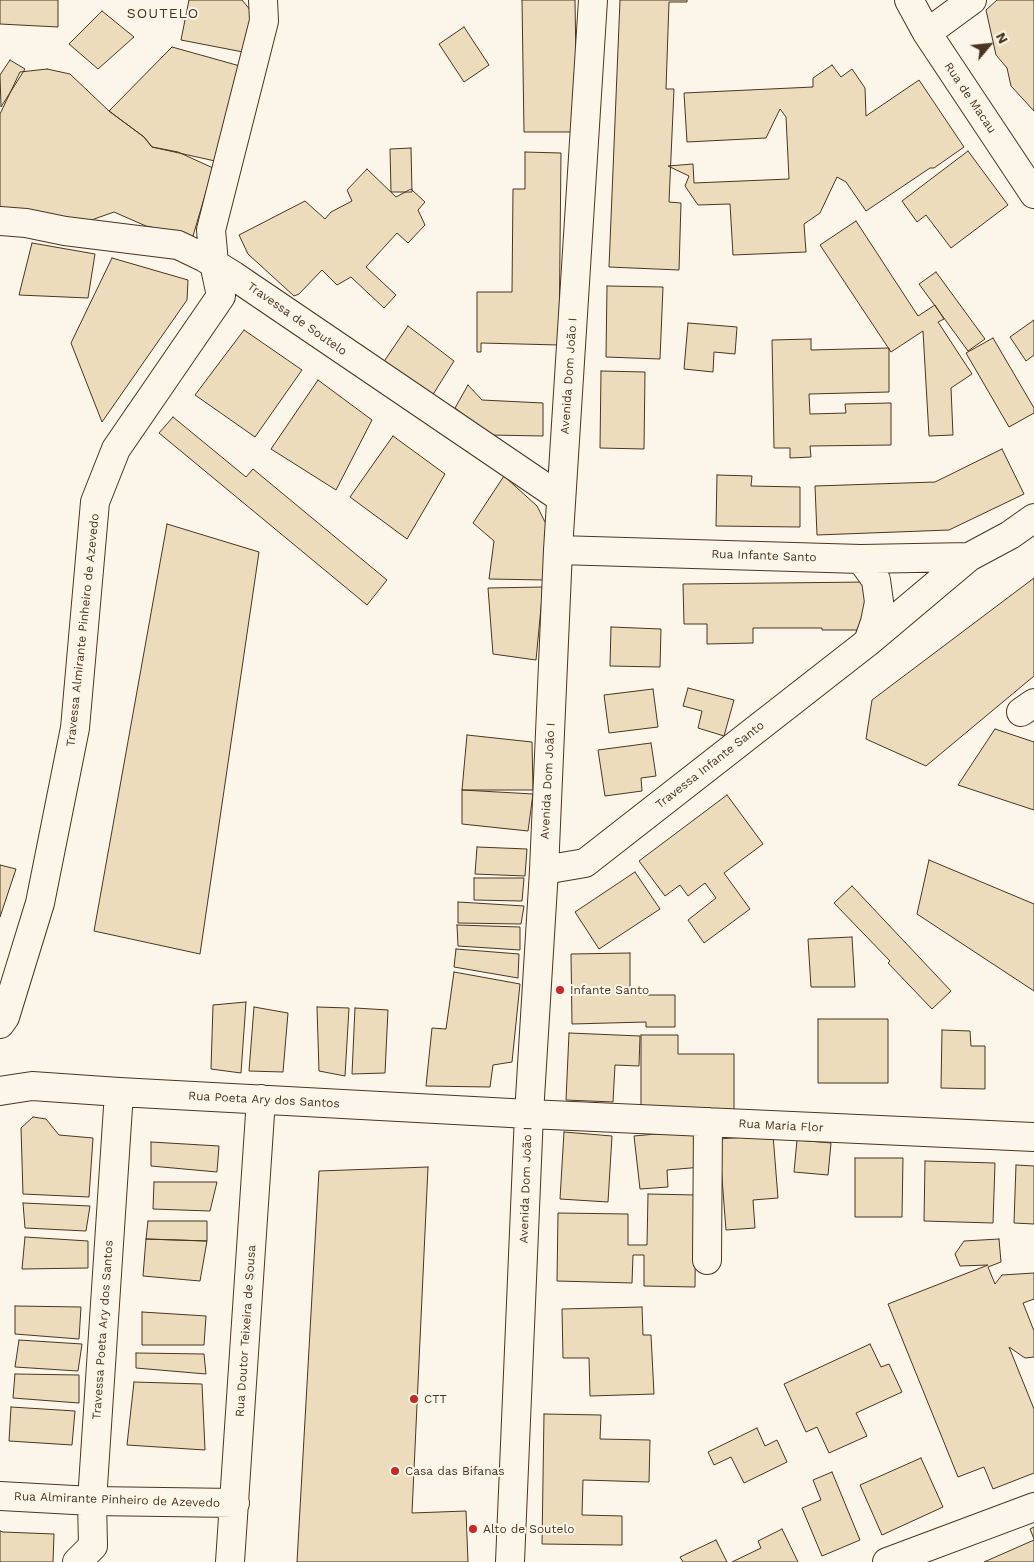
<!DOCTYPE html>
<html>
<head>
<meta charset="utf-8">
<style>
  body { margin:0 }
  #map { position:relative; width:1034px; height:1562px; overflow:hidden; background:#fbf6e9; font-family:"Work Sans",sans-serif }
  canvas { display:block }
  .north { position:absolute; left:964px; top:20px; width:50px; height:50px; -webkit-text-stroke:4px #fbf6e9; paint-order:stroke; rotate:62deg; font-size:14px; font-weight:700; line-height:20px; text-align:center; color:#4a3520 }
  .north::after { content:''; display:block; margin:auto; width:18px; height:22px; background:#4a3520; clip-path:polygon(50% 0,100% 100%,50% 72%,0 100%) }
</style>
</head>
<body>
<div id="map">
<canvas width="1034" height="1562"></canvas>
<div class="north">N</div>
</div>
<script>
const g = document.querySelector('canvas').getContext('2d');
g.lineJoin = 'round';
function fillPath(path, color) {
  g.fillStyle = color;
  g.fill(path, 'evenodd');
}
function poly(rows) {
  const path = new Path2D();
  for (const r of rows) {
    path.moveTo(r[0], r[1]);
    for (let i = 2; i < r.length; i += 2) path.lineTo(r[i], r[i + 1]);
  }
  return path;
}
function trace(path, color, width, dash) {
  g.strokeStyle = color;
  g.lineWidth = width;
  g.lineCap = dash ? 'butt' : 'round';
  g.setLineDash(dash || []);
  g.stroke(path);
}
function drawText(font, color, halo, rows, align = 'center') {
  g.font = font + ' "Work Sans",sans-serif';
  g.lineWidth = 4;
  g.setLineDash([]);
  g.textBaseline = 'middle';
  g.strokeStyle = halo;
  g.fillStyle = color;
  for (const [text, x, y, turn = 0] of rows) {
    g.save();
    g.translate(x, y);
    g.rotate((+turn || 0) * Math.PI / 180);
    g.textAlign = isNaN(turn) ? turn : align;
    if (halo) g.strokeText(text, 0, 0);
    g.fillText(text, 0, 0);
    g.restore();
  }
}
const building = poly([
  [0,0,58,0,58,27,0,24,0,0],
  [189,0,242,0,256,17,243,52,181,40,189,0],
  [522,0,575,0,577,132,524,132,522,0],
  [620,0,687,0,687,2,669,2,666,89,674,89,669,202,681,203,679,270,609,267,620,0],
  [997,0,1034,0,1034,111,1011,86,1007,68,996,55,986,10,997,0],
  [102,11,134,37,98,69,69,44,102,11],
  [464,27,489,65,464,82,439,44,464,27],
  [172,47,240,66,215,161,152,147,144,137,109,111,172,47],
  [10,60,25,69,1,107,0,75,10,60],
  [832,65,841,77,852,69,865,88,866,116,919,80,964,147,934,168,930,168,866,211,846,182,837,177,820,213,804,224,806,252,733,255,730,204,698,205,685,186,689,176,668,166,693,164,694,183,789,179,786,117,780,109,766,138,687,142,684,93,813,87,813,78,832,65],
  [47,69,70,74,109,111,144,137,152,147,178,152,213,168,193,236,146,226,114,212,83,223,0,211,0,114,20,72,47,69],
  [411,148,412,192,391,192,390,149,411,148],
  [968,151,1008,205,951,248,926,215,917,222,902,201,968,151],
  [525,152,561,153,559,345,481,343,481,352,477,352,477,292,512,292,513,189,525,189,525,152],
  [367,169,396,197,411,189,425,202,418,210,425,225,408,243,397,233,366,267,396,295,384,308,351,277,337,285,322,270,299,294,294,296,248,254,239,235,305,201,325,219,331,212,352,201,347,190,367,169],
  [856,221,918,316,935,305,944,319,938,322,972,374,951,388,953,435,929,436,923,331,891,352,820,245,856,221],
  [32,243,95,254,88,298,19,295,32,243],
  [112,258,188,280,187,300,102,422,71,343,112,258],
  [936,272,985,339,968,351,919,284,936,272],
  [607,286,663,287,660,359,606,357,607,286],
  [1034,320,1034,355,1026,361,1010,337,1034,320],
  [688,323,737,327,735,354,714,352,713,372,684,369,688,323],
  [408,326,454,361,432,396,383,363,408,326],
  [244,330,302,370,255,437,195,395,244,330],
  [993,338,1034,408,1034,413,1009,427,966,353,993,338],
  [811,339,811,350,889,348,889,392,809,394,810,414,846,413,845,404,891,403,891,445,810,446,811,457,790,458,790,448,774,448,772,340,811,339],
  [601,371,645,372,644,449,600,448,601,371],
  [318,380,372,420,336,490,271,449,318,380],
  [468,385,482,400,543,403,543,436,490,435,455,408,468,385],
  [173,417,246,477,253,469,387,580,367,605,159,433,173,417],
  [393,436,445,474,407,539,350,497,393,436],
  [1002,449,1024,494,949,530,817,535,815,486,935,482,1002,449],
  [717,475,752,476,751,486,800,487,800,527,716,526,717,475],
  [504,476,537,506,547,526,544,580,489,579,494,541,473,523,504,476],
  [167,524,259,552,200,954,94,931,167,524],
  [1034,578,1034,676,926,766,866,739,872,700,1034,578],
  [869,582,869,630,822,630,822,628,753,628,753,643,707,644,707,624,684,624,683,584,869,582],
  [543,587,536,660,493,654,488,588,543,587],
  [611,627,661,629,660,667,610,666,611,627],
  [688,688,734,700,724,736,698,728,702,711,683,706,688,688],
  [653,689,658,727,609,733,604,695,653,689],
  [995,729,1034,742,1034,810,958,785,995,729],
  [467,735,532,742,533,790,462,790,467,735],
  [651,743,656,776,641,778,642,791,605,796,598,750,651,743],
  [462,790,533,794,528,831,462,824,462,790],
  [727,795,763,844,724,873,750,909,704,943,688,920,716,898,705,883,688,896,680,885,665,896,639,861,727,795],
  [477,847,527,849,525,876,475,874,477,847],
  [929,860,1034,904,1034,991,917,914,929,860],
  [0,865,16,869,0,917,0,865],
  [635,872,660,909,599,949,575,912,635,872],
  [474,878,524,878,522,901,474,900,474,878],
  [852,886,951,991,932,1009,888,963,890,961,834,903,852,886],
  [458,902,524,906,521,924,458,923,458,902],
  [457,925,520,927,520,950,458,946,457,925],
  [852,937,855,987,811,987,808,939,852,937],
  [456,949,519,954,518,978,454,967,456,949],
  [630,953,630,995,675,995,675,1027,646,1027,646,1022,572,1024,571,954,630,953],
  [454,972,520,984,512,1062,493,1065,490,1087,426,1086,432,1028,446,1029,454,972],
  [246,1002,241,1073,211,1069,213,1005,246,1002],
  [254,1007,288,1013,283,1072,249,1071,254,1007],
  [317,1007,349,1008,345,1076,319,1071,317,1007],
  [355,1008,388,1010,385,1073,352,1074,355,1008],
  [818,1019,888,1019,888,1083,818,1083,818,1019],
  [942,1030,970,1031,971,1046,985,1046,985,1089,941,1088,942,1030],
  [569,1033,640,1036,639,1066,615,1065,613,1102,566,1100,569,1033],
  [641,1035,678,1035,678,1054,734,1054,734,1111,641,1110,641,1035],
  [33,1117,46,1119,59,1135,93,1138,89,1197,23,1194,21,1128,33,1117],
  [698,1130,702,1167,667,1170,668,1187,640,1189,634,1136,698,1130],
  [564,1132,612,1136,608,1202,560,1199,564,1132],
  [773,1135,778,1198,753,1200,755,1228,726,1230,719,1139,773,1135],
  [797,1140,831,1143,828,1175,794,1172,797,1140],
  [151,1142,219,1146,217,1172,151,1166,151,1142],
  [855,1158,903,1158,902,1217,855,1217,855,1158],
  [925,1161,995,1163,993,1223,924,1221,925,1161],
  [1016,1165,1034,1166,1034,1224,1014,1223,1016,1165],
  [428,1167,412,1513,466,1511,468,1562,297,1562,319,1171,428,1167],
  [154,1182,217,1182,210,1211,153,1209,154,1182],
  [648,1194,696,1195,695,1287,644,1286,644,1255,633,1255,632,1283,557,1281,558,1213,628,1214,628,1245,647,1245,648,1194],
  [23,1203,90,1206,86,1231,25,1228,23,1203],
  [148,1221,207,1221,207,1241,146,1239,148,1221],
  [25,1237,88,1241,88,1268,22,1269,25,1237],
  [146,1239,207,1241,200,1281,143,1276,146,1239],
  [999,1239,1001,1262,988,1267,995,1284,1002,1275,1034,1273,1034,1299,1023,1303,1034,1331,1034,1357,1025,1358,1009,1347,1034,1409,1034,1473,993,1489,984,1467,958,1477,888,1304,988,1265,960,1266,955,1254,964,1241,999,1239],
  [15,1306,81,1307,79,1339,15,1334,15,1306],
  [642,1307,643,1335,651,1335,654,1394,590,1396,589,1358,563,1358,562,1309,642,1307],
  [142,1312,206,1316,204,1345,142,1345,142,1312],
  [19,1340,82,1344,78,1371,15,1367,19,1340],
  [870,1344,881,1367,889,1364,902,1392,856,1413,867,1436,829,1453,817,1427,806,1432,784,1384,870,1344],
  [136,1353,204,1354,206,1374,136,1368,136,1353],
  [15,1374,79,1375,79,1403,13,1398,15,1374],
  [134,1382,202,1384,205,1450,127,1445,134,1382],
  [11,1407,75,1411,72,1445,9,1441,11,1407],
  [544,1414,601,1415,600,1439,650,1440,649,1482,583,1480,582,1515,622,1516,622,1545,542,1544,544,1414],
  [757,1428,765,1446,777,1440,787,1462,744,1483,731,1457,714,1465,708,1452,757,1428],
  [921,1458,943,1507,882,1535,860,1485,921,1458],
  [832,1472,860,1540,822,1556,802,1508,821,1500,813,1480,832,1472],
  [1034,1527,1034,1539,1030,1529,1034,1527],
  [782,1529,798,1562,732,1562,761,1548,758,1541,782,1529],
  [0,1531,3,1532,54,1534,53,1562,0,1562,0,1531],
  [716,1540,727,1562,683,1562,680,1557,716,1540],
  [1034,1540,1034,1562,984,1562,1034,1540]
]);
fillPath(building, '#ecdcbc');
trace(building, '#4a3520', 1);
const minor = poly([
  [909,0,927,33,1034,194],
  [927,33,972,0],
  [0,221,26,223,65,231,178,245,205,258,234,276,561,498],
  [558,550,861,559,969,557],
  [861,559,876,580,879,602,875,622,868,642],
  [1021,712,1034,703],
  [544,870,585,863,868,642,969,557,1010,535,1034,518],
  [0,1024,5,1017,40,903,75,728,95,502,116,449,221,296,214,263,211,230,264,21,263,0],
  [0,1091,32,1086,119,1092,529,1114,1034,1137],
  [707,1260,708,1122],
  [0,1496,92,1501,235,1503],
  [77,1562,93,1546,92,1501,119,1092],
  [230,1562,261,1099],
  [510,1562,529,1114,544,870,558,550,593,0],
  [887,1562,1034,1507]
]);
trace(minor, '#4a3520', 30);
trace(minor, '#fbf6e9', 28);
for (const [x, y, r, color] of [
  [560,990,5,"#c62828"],
  [414,1399,5,"#c62828"],
  [395,1471,5,"#c62828"],
  [473,1529,5,"#c62828"]
]) {
  const dot = new Path2D();
  dot.arc(x, y, r, 0, 2 * Math.PI);
  g.fillStyle = color;
  g.fill(dot);
  trace(dot, '#fbf6e9', 2);
}
drawText('12px', '#4a3520', '#fbf6e9', [
  ["Rua de Macau",970,98,56],
  ["Travessa de Soutelo",297,319,35],
  ["Avenida Dom João I",569,376,-86],
  ["Rua Infante Santo",764,556,2],
  ["Travessa Almirante Pinheiro de Azevedo",83,630,-84],
  ["Travessa Infante Santo",710,765,-38],
  ["Avenida Dom João I",548,781,-87],
  ["Rua Poeta Ary dos Santos",264,1100,3],
  ["Rua Maria Flor",781,1126,3],
  ["Avenida Dom João I",526,1185,-88],
  ["Travessa Poeta Ary dos Santos",103,1330,-86],
  ["Rua Doutor Teixeira de Sousa",246,1331,-86],
  ["Rua Almirante Pinheiro de Azevedo",117,1500,2]
]);
drawText('12px', '#4a3520', '#fbf6e9', [
  ["Infante Santo",570,990],
  ["CTT",424,1399],
  ["Casa das Bifanas",405,1471],
  ["Alto de Soutelo",483,1529]
], 'left');
g.letterSpacing = '1px';
drawText('14px', '#4a3520', '#fbf6e9', [
  ["SOUTELO",163,14]
]);
g.letterSpacing = '0px';
</script>
</body>
</html>
